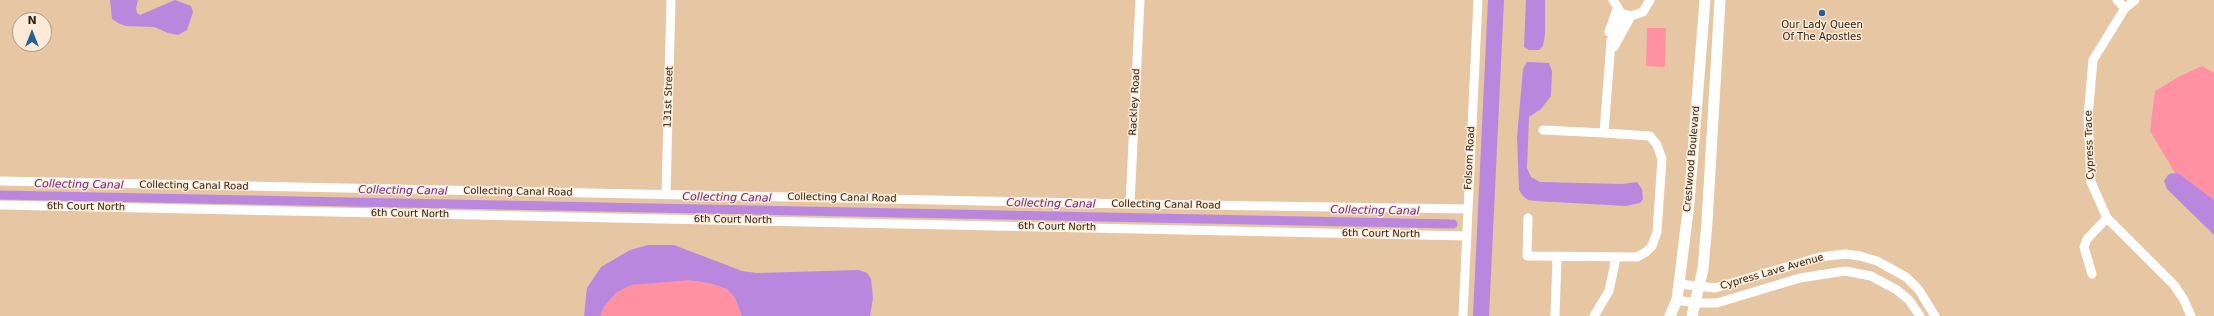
<!DOCTYPE html>
<html>
<head>
<meta charset="utf-8">
<style>
  body { margin:0 }
  #map { position:relative; width:2214px; height:316px; overflow:hidden; background:#e7c6a3; font-family:"DejaVu Sans",sans-serif }
  canvas { display:block }
  .north { position:absolute; left:12px; top:12px; width:40px; height:40px; box-sizing:border-box; background:#fbead8; border:1px solid #a99a8a; border-radius:50%; rotate:0deg; font-size:11px; font-weight:700; line-height:16px; text-align:center; color:#2f2315 }
  .north::after { content:''; display:block; margin:auto; width:14px; height:18px; background:#245f96; clip-path:polygon(50% 0,100% 100%,50% 72%,0 100%) }
</style>
</head>
<body>
<div id="map">
<canvas width="2214" height="316"></canvas>
<div class="north">N</div>
</div>
<script>
const g = document.querySelector('canvas').getContext('2d');
g.lineJoin = 'round';
function fillPath(path, color) {
  g.fillStyle = color;
  g.fill(path, 'evenodd');
}
function poly(rows) {
  const path = new Path2D();
  for (const r of rows) {
    path.moveTo(r[0], r[1]);
    for (let i = 2; i < r.length; i += 2) path.lineTo(r[i], r[i + 1]);
  }
  return path;
}
function trace(path, color, width, dash) {
  g.strokeStyle = color;
  g.lineWidth = width;
  g.lineCap = dash ? 'butt' : 'round';
  g.setLineDash(dash || []);
  g.stroke(path);
}
function drawText(font, color, halo, rows, align = 'center') {
  g.font = font + ' "DejaVu Sans",sans-serif';
  g.lineWidth = 3;
  g.setLineDash([]);
  g.textBaseline = 'middle';
  g.strokeStyle = halo;
  g.fillStyle = color;
  for (const [text, x, y, turn = 0] of rows) {
    g.save();
    g.translate(x, y);
    g.rotate((+turn || 0) * Math.PI / 180);
    g.textAlign = isNaN(turn) ? turn : align;
    if (halo) g.strokeText(text, 0, 0);
    g.fillText(text, 0, 0);
    g.restore();
  }
}
fillPath(poly([
  [1647,28,1666,28,1665,67,1646,66],
  [2202,66,2214,73,2214,200,2175,173,2150,131,2155,91,2180,76],
  [670,280,689,280,712,284,727,289,735,298,742,316,600,316,604,307,616,293,631,285]
]), '#ff91a3');
fillPath(poly([
  [110,0,138,0,136,8,137,13,140,15,175,0,191,6,193,12,187,30,178,35,168,33,154,27,126,26,120,24,112,19],
  [1526,0,1545,0,1545,34,1543,46,1539,50,1529,50,1524,47],
  [1527,62,1549,63,1552,71,1551,96,1541,109,1529,117,1527,168,1531,177,1540,182,1622,184,1637,182,1642,189,1643,199,1640,203,1626,206,1536,201,1528,200,1523,196,1519,190,1517,137,1523,69],
  [2172,173,2179,174,2214,200,2214,235,2167,189,2164,181,2168,175],
  [648,245,674,245,742,271,757,273,859,270,867,273,871,279,873,298,870,316,742,316,735,298,727,289,712,284,689,280,631,285,616,293,604,307,600,316,584,316,587,288,601,267,630,250]
]), '#ba87de');
trace(poly([
  [0,195,1453,224]
]), '#ba87de', 9);
trace(poly([
  [1481,316,1496,0]
]), '#ba87de', 16);
trace(poly([
  [1613,0,1621,13,1631,16,1643,12,1650,0],
  [2117,0,2125,8],
  [2135,0,2125,8,2093,60,2088,117,2091,182,2107,218,2174,285,2184,300,2191,316],
  [1609,32,1617,9],
  [1614,47,1631,16],
  [1543,130,1604,133,1611,41,1623,14],
  [0,181,1130,204,1468,209],
  [666,195,671,0],
  [1130,204,1140,0],
  [0,205,1467,236],
  [1528,218,1527,256,1637,257,1646,252,1652,246,1657,232,1662,159,1657,145,1650,136,1604,133],
  [2092,274,2084,247,2087,239,2107,218],
  [1679,284,1715,288,1820,257,1845,254,1860,256,1877,261,1906,277,1919,290,1935,316],
  [1677,300,1696,303,1717,303,1800,278,1845,271,1871,276,1897,290,1909,300,1920,316],
  [1463,316,1478,0],
  [1555,316,1557,257],
  [1594,316,1609,291,1616,258]
]), '#fff', 9);
trace(poly([
  [1670,316,1677,300,1689,203,1705,0],
  [1692,316,1703,269,1707,222,1720,0]
]), '#fff', 11);
for (const [x, y, r, color] of [
  [1822,13,4,"#245f96"]
]) {
  const dot = new Path2D();
  dot.arc(x, y, r, 0, 2 * Math.PI);
  g.fillStyle = color;
  g.fill(dot);
  trace(dot, '#fbead8', 1.5);
}
drawText('10px', '#2f2315', '#fbead8', [
  ["Our Lady Queen",1822,25],
  ["Of The Apostles",1822,37]
]);
drawText('10px', '#2f2315', '#fbead8', [
  ["131st Street",669,97,-88],
  ["Rackley Road",1135,102,-87],
  ["Cypress Trace",2090,145,-92],
  ["Folsom Road",1470,158,-87],
  ["Crestwood Boulevard",1692,159,-85],
  ["Collecting Canal Road",194,186,1],
  ["Collecting Canal Road",518,192,1],
  ["Collecting Canal Road",842,198,1],
  ["Collecting Canal Road",1166,205,1],
  ["6th Court North",86,207,1],
  ["6th Court North",410,214,1],
  ["6th Court North",733,220,1],
  ["6th Court North",1057,227,1],
  ["6th Court North",1381,234,1],
  ["Cypress Lave Avenue",1772,272,-16]
]);
drawText('italic 11px', '#66258b', '#fbead8', [
  ["Collecting Canal",79,185,1],
  ["Collecting Canal",403,191,1],
  ["Collecting Canal",727,198,1],
  ["Collecting Canal",1051,204,1],
  ["Collecting Canal",1375,211,1]
]);
</script>
</body>
</html>
